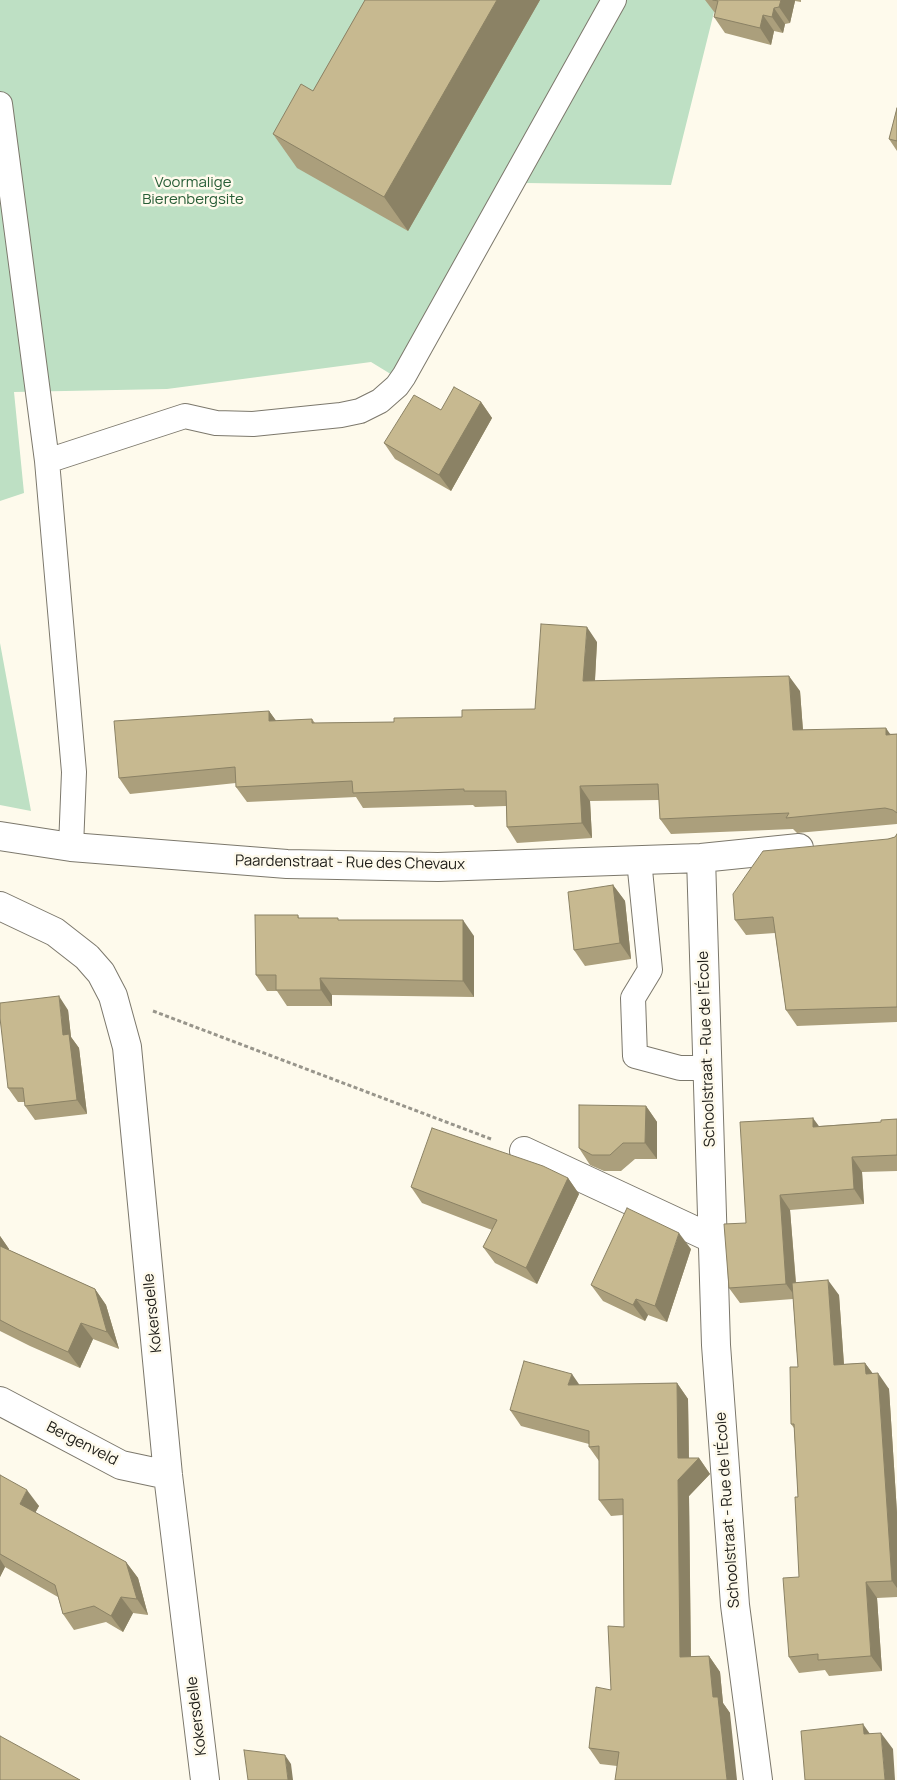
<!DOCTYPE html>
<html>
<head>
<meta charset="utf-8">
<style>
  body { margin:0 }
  canvas { display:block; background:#fefaec }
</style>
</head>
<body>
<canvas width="897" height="1780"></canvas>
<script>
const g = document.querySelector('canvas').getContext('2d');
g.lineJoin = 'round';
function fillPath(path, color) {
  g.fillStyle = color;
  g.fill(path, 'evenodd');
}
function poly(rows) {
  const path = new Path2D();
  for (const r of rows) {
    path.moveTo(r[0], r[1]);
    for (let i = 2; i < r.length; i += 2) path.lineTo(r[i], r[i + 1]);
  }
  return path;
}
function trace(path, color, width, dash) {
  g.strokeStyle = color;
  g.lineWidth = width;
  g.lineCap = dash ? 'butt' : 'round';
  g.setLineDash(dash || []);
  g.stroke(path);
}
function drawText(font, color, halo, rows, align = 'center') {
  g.font = font + ' Manrope,sans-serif';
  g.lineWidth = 5;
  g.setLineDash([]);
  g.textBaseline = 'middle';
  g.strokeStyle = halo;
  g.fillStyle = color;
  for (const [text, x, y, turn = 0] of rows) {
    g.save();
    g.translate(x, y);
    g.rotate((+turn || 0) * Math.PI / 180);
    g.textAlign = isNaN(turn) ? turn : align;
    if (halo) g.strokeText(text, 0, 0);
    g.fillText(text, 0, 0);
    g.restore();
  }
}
fillPath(poly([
  [0,0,717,0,671,185,525,183,407,384,371,362,167,389,14,392,24,493,0,501],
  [0,643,31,811,0,805]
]), '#bee0c4');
const service = poly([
  [0,104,47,461],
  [71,847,74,772,47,461,185,416,216,423,253,424,341,415,360,411,380,401,397,386,404,376,614,0],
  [639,860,650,970,633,998,635,1056,680,1068,708,1068]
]);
const minor = poly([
  [0,836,71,847,287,864,438,867,701,858,799,848],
  [701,858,716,1345,735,1605,758,1780],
  [0,906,55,932,87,957,101,973,113,996,127,1047,168,1475,205,1780],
  [524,1151,713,1239],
  [0,1401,121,1465,168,1475]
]);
trace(service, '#7c786c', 26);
trace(minor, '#7c786c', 30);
trace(poly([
  [153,1011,491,1139]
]), '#98958b', 3, [4, 2.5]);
trace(service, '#fff', 24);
trace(minor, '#fff', 28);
fillPath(poly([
  [365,0,540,0,408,231,297,168,273,134,313,91],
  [705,0,801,0,801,2,795,1,790,23,785,24,783,33,774,31,771,45,725,33,714,17,715,13],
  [897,108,897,151,889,139],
  [481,402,492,418,451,491,395,459,384,443,441,410],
  [597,642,595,681,800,691,803,730,897,734,897,824,797,833,793,829,671,834,660,819,659,800,590,801,592,838,517,843,507,827,506,806,475,807,473,805,363,808,356,797,247,802,236,787,236,783,130,794,119,778,269,711,276,721,312,719,315,723,394,722,462,717,535,709],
  [897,834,897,1022,797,1026,786,1010,775,933,746,935,735,920,888,839,895,837],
  [613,885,625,901,631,959,585,966,574,950],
  [298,915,299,918,339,920,474,936,474,997,332,995,332,1006,287,1006,277,991,267,991,256,975],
  [68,1010,71,1037,79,1048,87,1114,35,1120,25,1106,25,1102,18,1102,8,1088],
  [646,1106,657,1122,657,1159,635,1159,621,1171,604,1171,590,1165,579,1148],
  [897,1119,897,1171,862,1172,864,1204,790,1210,796,1282,839,1295,844,1364,865,1363,873,1374,889,1389,897,1513,897,1597,877,1598,882,1671,829,1676,825,1670,799,1673,789,1657,799,1577,798,1497,794,1428,791,1424,798,1367,793,1299,740,1303,729,1288,746,1223,819,1126,881,1122],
  [568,1178,579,1194,537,1284,495,1263,483,1247,492,1230,422,1203,411,1187],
  [0,1236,9,1249,9,1250,95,1289,106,1305,119,1349,93,1339,80,1368,30,1346,0,1331],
  [691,1249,667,1322,648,1315,645,1321,603,1301,591,1285],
  [677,1383,688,1399,689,1458,699,1458,710,1474,689,1496,691,1657,709,1656,720,1672,723,1703,730,1713,617,1766,600,1764,589,1748,611,1690,624,1627,623,1515,611,1516,599,1500,599,1461,589,1447,589,1444,521,1426,510,1410,580,1385],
  [0,1475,39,1506,35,1513,126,1562,138,1578,148,1615,133,1613,123,1632,106,1622,74,1630,63,1614,58,1597,5,1567,0,1577]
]), '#ab9f7c');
fillPath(poly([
  [497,0,540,0,408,231,384,197],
  [781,0,795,0,795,1,790,23,779,7],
  [774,8,785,24,783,33,772,17],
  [763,15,774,31,771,45,760,28],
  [481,402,492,418,451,491,439,475],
  [587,627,597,642,594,696,583,681],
  [789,676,800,691,804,745,793,730],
  [269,711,280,726,269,721],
  [886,728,897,744,886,735],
  [580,786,590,801,592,838,582,823],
  [613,885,625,901,631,959,620,943],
  [463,920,474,936,474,997,463,981],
  [320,978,332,995,332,1006,321,990],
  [59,996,68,1010,71,1037,79,1048,87,1114,77,1100,63,1035],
  [646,1106,657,1122,657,1159,645,1143],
  [813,1118,824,1133,813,1127],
  [852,1157,862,1172,864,1204,854,1189],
  [568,1178,579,1194,537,1284,526,1268],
  [780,1195,790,1210,797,1299,786,1284],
  [679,1233,691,1249,667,1322,655,1306],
  [0,1236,9,1249,4,1259,0,1253],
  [828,1280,839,1295,845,1380,834,1365],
  [95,1289,106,1305,119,1349,107,1332],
  [636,1299,648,1315,645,1321,633,1305],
  [81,1323,93,1339,80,1368,68,1352],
  [865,1363,876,1378,866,1374],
  [878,1373,889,1389,897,1513,897,1588,892,1581],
  [572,1374,583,1390,568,1385],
  [677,1383,688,1399,689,1468,699,1458,710,1474,689,1496,691,1673,680,1657],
  [27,1490,39,1506,31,1520,20,1504],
  [0,1559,5,1567,0,1577],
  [126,1562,138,1578,148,1615,137,1599],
  [866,1582,877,1598,882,1671,871,1656],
  [121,1597,133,1613,123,1632,111,1616],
  [709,1656,720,1672,723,1703,730,1713,737,1780,727,1780,713,1697],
  [863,1724,875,1741,864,1734],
  [881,1733,893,1749,895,1780,885,1780],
  [285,1755,291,1764,293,1780,288,1780]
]), '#8b8265');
const building = poly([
  [365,0,497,0,384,197,273,134,301,84,313,91,365,0],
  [713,0,781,0,779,7,774,8,772,17,763,15,760,28,714,17,718,1,713,0],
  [897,108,897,141,889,139,897,108],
  [454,387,481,402,439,475,384,443,414,395,441,410,454,387],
  [541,624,587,627,583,681,789,676,793,730,886,728,886,735,897,734,897,813,893,810,885,808,786,818,789,813,660,819,658,784,580,786,582,823,507,827,506,791,464,791,464,789,353,793,352,781,236,787,235,767,119,778,114,721,269,711,269,721,312,719,312,723,394,722,394,718,462,717,462,710,535,709,541,624],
  [897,834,897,1007,786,1010,773,917,735,920,733,894,763,851,888,839,895,837,897,834],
  [613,885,620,943,574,950,568,892,613,885],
  [255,915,298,915,298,918,338,918,338,920,463,920,463,981,320,978,321,990,276,990,276,975,256,975,255,915],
  [59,996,63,1035,69,1034,77,1100,25,1106,23,1088,8,1088,0,1018,0,1003,59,996],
  [579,1105,646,1106,645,1143,623,1143,610,1155,592,1155,579,1148,579,1105],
  [813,1118,813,1127,881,1122,881,1120,897,1119,897,1155,852,1157,854,1189,780,1195,786,1284,729,1288,724,1224,746,1223,740,1122,813,1118],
  [432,1128,543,1166,568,1178,526,1268,483,1247,497,1220,411,1187,432,1128],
  [627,1208,679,1233,655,1306,636,1299,633,1305,591,1285,627,1208],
  [0,1246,95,1289,107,1332,81,1323,68,1352,19,1330,0,1320,0,1246],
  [828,1280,834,1365,865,1363,866,1374,878,1373,892,1581,866,1582,871,1656,818,1660,818,1654,789,1657,783,1578,799,1577,795,1497,798,1497,794,1424,791,1424,790,1367,798,1367,792,1283,828,1280],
  [524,1361,572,1374,568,1385,677,1383,678,1458,699,1458,678,1480,680,1657,709,1656,713,1697,718,1697,727,1780,615,1780,619,1752,589,1748,596,1687,611,1690,608,1626,624,1627,623,1499,599,1500,599,1446,589,1447,589,1431,510,1410,524,1361],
  [0,1475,27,1490,20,1504,126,1562,137,1599,121,1597,111,1616,94,1606,63,1614,55,1585,0,1554,0,1475],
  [863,1724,864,1734,881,1733,885,1780,805,1780,801,1731,863,1724],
  [0,1736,80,1780,0,1780,0,1736],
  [244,1750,285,1755,288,1780,248,1780,244,1750]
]);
fillPath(building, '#c7b990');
trace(building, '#8b8265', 1);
drawText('15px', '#285e37', '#fefaec', [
  ["Voormalige",193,183],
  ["Bierenbergsite",193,200]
]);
drawText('15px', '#1c1b16', '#fefaec', [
  ["Paardenstraat - Rue des Chevaux",350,863,1],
  ["Schoolstraat - Rue de l'École",707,1049,-92],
  ["Kokersdelle",153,1313,-96],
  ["Bergenveld",82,1444,27],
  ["Schoolstraat - Rue de l'École",728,1510,-94],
  ["Kokersdelle",197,1716,-97]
]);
</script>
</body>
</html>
